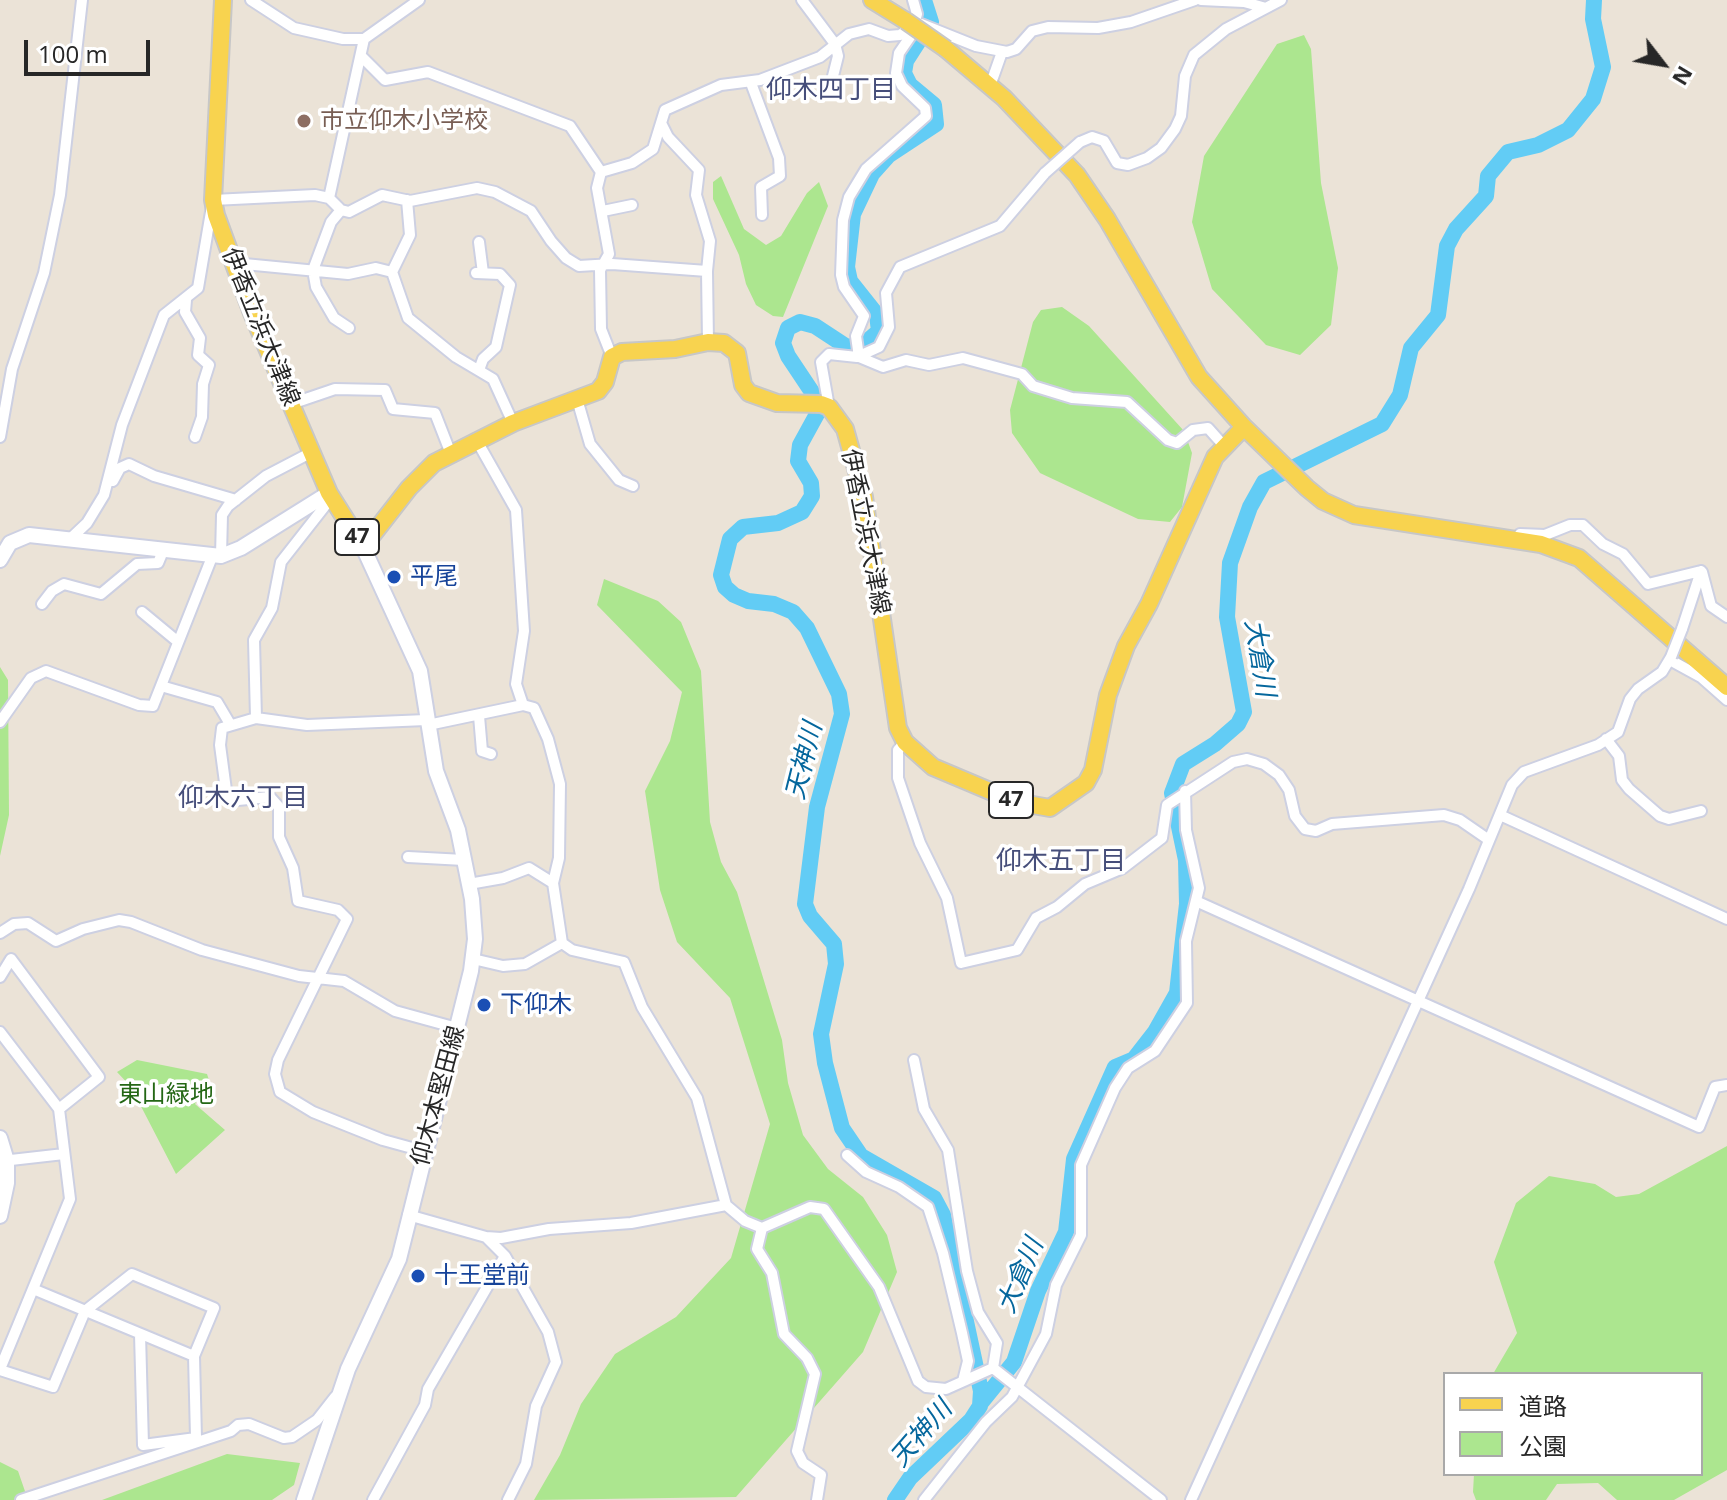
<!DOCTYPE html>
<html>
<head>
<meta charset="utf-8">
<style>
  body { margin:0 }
  #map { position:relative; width:1727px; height:1500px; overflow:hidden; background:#ebe3d7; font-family:"Open Sans","Noto Sans JP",sans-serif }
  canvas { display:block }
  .legend { position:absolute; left:1443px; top:1372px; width:260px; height:104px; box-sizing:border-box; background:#fff; border:2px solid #a9a9a9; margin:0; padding:10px 14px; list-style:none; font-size:24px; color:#272727 }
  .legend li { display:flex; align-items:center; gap:16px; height:40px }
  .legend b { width:40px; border:2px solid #a9a9a9 }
  .north { position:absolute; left:1623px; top:24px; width:80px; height:80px; -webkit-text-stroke:6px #fff; paint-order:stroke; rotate:121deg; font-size:22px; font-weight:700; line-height:32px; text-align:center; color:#272727 }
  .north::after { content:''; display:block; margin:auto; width:28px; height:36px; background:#272727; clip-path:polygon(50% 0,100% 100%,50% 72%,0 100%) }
  .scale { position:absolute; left:24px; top:40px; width:126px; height:36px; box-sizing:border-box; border:4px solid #272727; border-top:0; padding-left:10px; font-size:24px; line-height:28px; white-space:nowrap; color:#272727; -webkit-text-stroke:6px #fff; paint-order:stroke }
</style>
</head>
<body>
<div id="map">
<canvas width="1727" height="1500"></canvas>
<ul class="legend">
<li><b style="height:10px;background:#f8d34f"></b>道路</li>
<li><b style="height:22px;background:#ace68f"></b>公園</li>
</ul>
<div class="north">N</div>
<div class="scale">100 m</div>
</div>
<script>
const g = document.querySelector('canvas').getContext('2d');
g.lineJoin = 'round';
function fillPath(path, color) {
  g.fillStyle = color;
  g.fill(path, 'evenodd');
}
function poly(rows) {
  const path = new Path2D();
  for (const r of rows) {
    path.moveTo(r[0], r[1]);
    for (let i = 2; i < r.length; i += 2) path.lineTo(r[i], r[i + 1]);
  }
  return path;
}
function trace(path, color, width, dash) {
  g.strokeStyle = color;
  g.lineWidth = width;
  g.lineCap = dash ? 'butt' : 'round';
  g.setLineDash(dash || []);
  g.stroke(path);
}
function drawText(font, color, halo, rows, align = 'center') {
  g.font = font + ' "Open Sans","Noto Sans JP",sans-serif';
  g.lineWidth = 7;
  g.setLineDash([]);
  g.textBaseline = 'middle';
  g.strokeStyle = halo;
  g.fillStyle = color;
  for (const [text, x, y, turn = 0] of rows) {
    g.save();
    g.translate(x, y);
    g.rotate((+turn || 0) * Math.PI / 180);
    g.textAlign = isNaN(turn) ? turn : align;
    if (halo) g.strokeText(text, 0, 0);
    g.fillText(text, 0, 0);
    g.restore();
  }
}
fillPath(poly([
  [1304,35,1311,49,1321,183,1338,268,1331,325,1300,355,1266,345,1212,289,1192,222,1204,156,1277,44],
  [721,176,744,229,766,245,781,236,807,193,819,182,828,206,783,317,773,316,756,305,746,284,739,255,713,199,713,182],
  [1062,307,1089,326,1184,431,1192,453,1182,507,1170,522,1138,519,1040,473,1012,433,1010,410,1033,322,1041,310],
  [604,579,658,601,681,622,701,671,710,822,721,862,737,892,782,1040,788,1083,803,1135,828,1169,863,1197,887,1235,897,1272,863,1352,736,1497,534,1500,560,1455,581,1404,615,1354,676,1317,731,1258,770,1124,730,998,677,942,660,890,645,791,670,741,682,692,597,605],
  [0,667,8,680,9,815,0,856],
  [137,1060,207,1074,210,1083,195,1104,225,1130,176,1174,131,1087,117,1072],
  [1727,1146,1727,1470,1674,1500,1617,1500,1598,1483,1557,1484,1546,1500,1476,1500,1473,1492,1474,1474,1701,1474,1701,1374,1493,1374,1517,1333,1494,1262,1516,1203,1549,1176,1595,1184,1616,1197,1639,1194],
  [227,1454,300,1463,294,1485,272,1500,102,1500],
  [0,1462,18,1471,28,1500,0,1500]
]), '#ace68f');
trace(poly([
  [980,1404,1014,1362,1038,1291,1066,1232,1074,1159,1115,1067,1134,1059,1155,1032,1177,993,1187,904,1186,860,1172,793,1183,764,1215,744,1238,724,1244,712,1227,617,1230,563,1250,507,1264,482,1382,424,1400,395,1411,348,1438,315,1447,246,1456,229,1486,196,1488,176,1508,152,1538,145,1568,130,1593,99,1603,67,1593,19,1594,0],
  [895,1500,910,1478,971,1420,980,1406,981,1391,943,1215,934,1198,861,1156,842,1128,825,1063,821,1034,836,964,834,944,810,916,805,904,817,807,842,714,839,694,807,628,793,612,774,604,748,601,734,595,725,587,721,575,730,539,743,527,778,523,802,512,812,496,811,483,798,461,800,445,817,414,816,398,788,356,783,343,788,328,800,322,815,326,847,347,865,343,879,331,877,315,850,281,847,267,853,214,872,174,889,155,936,124,934,105,910,85,904,73,906,61,931,22,924,0]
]), '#62ccf5', 16);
const street = poly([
  [251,0,294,28,343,39,364,39,419,0],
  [802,0,835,44,838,56,830,88],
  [913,0,917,14,910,37,899,53,896,73,902,86,925,108,926,116,866,169,849,197,843,220,841,275,844,287,864,316,856,336,859,357,883,367,906,360,929,365,963,358,1022,374,1033,386,1072,398,1127,402,1168,440,1177,443,1193,430,1208,428,1225,447],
  [1201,0,1244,2,1266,8],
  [361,56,385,80,428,72,570,126,601,172,597,188,609,254,600,270,601,329,612,357],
  [751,83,779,158,780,176,761,187,762,215],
  [990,86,1002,52],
  [661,123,668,137,699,170,696,195,710,241,707,271],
  [1080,142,1092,137,1104,141,1117,163,1128,165,1147,158,1161,148,1175,129,1181,116,1185,76,1194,55,1226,29,1281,0],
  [601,172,632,163,653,149,665,110,721,85,760,80,820,57,849,34,869,29,888,36,900,35,914,25,921,24,976,46,1007,52,1016,49,1032,31,1048,27,1098,28,1131,22,1195,0],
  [329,198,364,39],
  [341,210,331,222,313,270,316,287,334,318,349,328],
  [603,211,632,205],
  [479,242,483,273],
  [234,263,348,274,376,268,392,272,408,318,456,357,493,379,513,423],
  [392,272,410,235,407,200],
  [476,273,500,274,510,285,496,347,483,359,479,370],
  [186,300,185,312,200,338,198,355,209,365,203,384,202,417,195,437],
  [577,399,590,444,619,480,633,486],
  [291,404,335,389,385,390,393,409,435,413,451,454],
  [829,407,821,362,829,354,857,357,879,347,889,327,886,293,900,267,1000,226,1045,173],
  [0,437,12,369,44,273,60,195,82,0],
  [477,441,516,510,524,631,516,684,523,705],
  [113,481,120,468,129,464,154,476,236,500],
  [1520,534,1545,535,1570,525,1583,525,1603,544,1623,554,1648,584,1701,571],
  [69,540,87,523,104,495,122,425,164,315,198,288,213,200,315,195,329,198,341,210,349,212,382,195,410,201,477,188,495,192,531,211,551,241,566,258,579,266,612,264,707,271,708,342],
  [221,556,222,515,228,506,266,476,312,452],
  [1702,572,1711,606,1727,617],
  [42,604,52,591,64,584,101,594,137,564,158,563,163,551],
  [142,612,177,641],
  [1682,629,1701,571],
  [1670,660,1701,677,1727,700],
  [161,686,217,702,230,724],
  [479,716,482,751,491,754],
  [256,718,254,640,272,608,281,562,332,497],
  [0,722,31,678,46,671,139,705,153,706,212,557],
  [428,725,523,705,534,708,548,739,560,784,559,858,553,883,562,943,572,950,624,962,642,1007,697,1098,726,1205,745,1221,762,1228,810,1207,824,1209,879,1287,918,1381,926,1387,946,1389,993,1368,997,1343,978,1312,967,1271,948,1150,924,1109,914,1060],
  [1606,739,1619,756,1622,780,1629,789,1660,816,1669,819,1701,811],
  [905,742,898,750,898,778,920,843,947,898,961,963,1017,950,1036,918,1057,907,1085,884,1123,868,1162,838,1167,805,1233,762,1247,759,1264,764,1279,775,1289,790,1295,816,1305,829,1316,831,1332,824,1444,815,1460,820,1489,840],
  [1500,815,1727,919],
  [408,857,464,860],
  [469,884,503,878,529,868,553,883],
  [1198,902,1699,1127,1715,1087,1727,1085],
  [0,933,14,924,28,923,56,941,83,929,119,920,131,922,202,950,299,976,344,981,395,1011,457,1028],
  [473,959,503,966,525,964,562,943],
  [0,977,11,959,99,1077,59,1109],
  [0,1032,59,1109,70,1199,0,1369],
  [423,1151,383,1140,313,1112,280,1092,275,1074,278,1060,347,919,338,910,298,901,293,868,279,837,279,807,270,797,238,800,230,796,226,790,220,745,222,728,256,718,307,725,426,720],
  [847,1155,866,1172,899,1187,928,1207,943,1253,962,1333,968,1361,963,1381],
  [2,1161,64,1154],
  [408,1215,486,1237,501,1238,549,1229,631,1223,726,1205],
  [762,1228,757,1249,772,1273,784,1334,807,1358,815,1374,797,1451,803,1463,821,1475,817,1500],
  [486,1237,505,1256,548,1332,556,1362,536,1406,526,1464,508,1500],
  [33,1289,194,1356],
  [993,1368,1161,1500],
  [0,1370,53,1387,85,1311,132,1274,214,1308,194,1356,196,1438,143,1445,140,1334],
  [21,1500,231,1431,238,1425,249,1424,284,1438,292,1437,317,1420,335,1397],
  [373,1500,425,1405,428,1389,505,1256],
  [924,1500,986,1422,1012,1397,1046,1334,1056,1285,1081,1235,1081,1165,1115,1088,1128,1068,1155,1051,1187,1003,1186,941,1199,888,1186,830,1185,791],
  [1191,1500,1469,889,1512,785,1524,772,1598,745,1618,732,1630,699,1638,689,1662,672,1671,657]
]);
const secondary = poly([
  [0,560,10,543,29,535,221,556,241,548,329,493],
  [0,1138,7,1161,7,1183,0,1216],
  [304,1500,348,1369,399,1259,471,971,475,939,472,899,458,830,436,771,420,671,363,547]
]);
const primary = poly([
  [223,0,213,200,216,215,252,313,329,493,363,547,409,488,434,463,513,423,598,391,605,382,612,357,622,352,675,349,708,342,724,343,737,353,743,385,749,393,777,403,821,404,829,407,845,429,864,497,898,728,905,742,933,767,1016,802,1050,808,1086,783,1093,770,1108,695,1126,646,1149,604,1215,457,1244,427],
  [872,0,906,21],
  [946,49,1004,98,1077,175,1107,219,1199,377,1244,427,1307,488,1323,501,1354,515,1541,544,1579,558,1727,687]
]);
trace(street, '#cdd0e2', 14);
trace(secondary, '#cdd0e2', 18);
trace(primary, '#c7c7c7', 20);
trace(street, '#fff', 10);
trace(secondary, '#fff', 14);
trace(primary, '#f8d34f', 16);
const streetBridge = poly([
  [1045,173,1080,142],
  [1671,657,1682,629]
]);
const primaryBridge = poly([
  [906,21,946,49]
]);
trace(streetBridge, '#cdd0e2', 14, []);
trace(primaryBridge, '#c7c7c7', 20, []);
trace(streetBridge, '#fff', 10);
trace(primaryBridge, '#f8d34f', 16);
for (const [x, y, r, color] of [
  [304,121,8,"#8d6e63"],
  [394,577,8,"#1a4fb4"],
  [484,1005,8,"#1a4fb4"],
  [418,1276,8,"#1a4fb4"]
]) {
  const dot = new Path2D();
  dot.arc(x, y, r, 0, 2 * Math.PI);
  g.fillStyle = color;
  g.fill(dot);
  trace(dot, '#fff', 3);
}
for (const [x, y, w] of [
  [357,537,44],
  [1011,800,44]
]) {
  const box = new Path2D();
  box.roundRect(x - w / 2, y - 18, w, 36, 6);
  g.fillStyle = '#fff';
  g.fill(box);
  trace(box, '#272727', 2);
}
drawText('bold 22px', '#272727', null, [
  ["47",357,537],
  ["47",1011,800]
]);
drawText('24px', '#785e54', '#fff', [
  ["市立仰木小学校",320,121]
], 'left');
drawText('24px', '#272727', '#fff', [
  ["伊香立浜大津線",260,327,68],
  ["伊香立浜大津線",865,532,79],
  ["仰木本堅田線",439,1096,-75]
]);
drawText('24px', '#164399', '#fff', [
  ["平尾",410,577],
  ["下仰木",500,1005],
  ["十王堂前",434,1276]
], 'left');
drawText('24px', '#246715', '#fff', [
  ["東山緑地",166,1095]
]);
drawText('26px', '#464e7a', '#fff', [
  ["仰木四丁目",831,91],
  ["仰木六丁目",243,799],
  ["仰木五丁目",1061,862]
]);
drawText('italic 26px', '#05679d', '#fff', [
  ["大倉川",1259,658,81],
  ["天神川",805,761,-76],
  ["大倉川",1021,1276,-67],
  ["天神川",922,1434,-49]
]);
</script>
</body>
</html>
